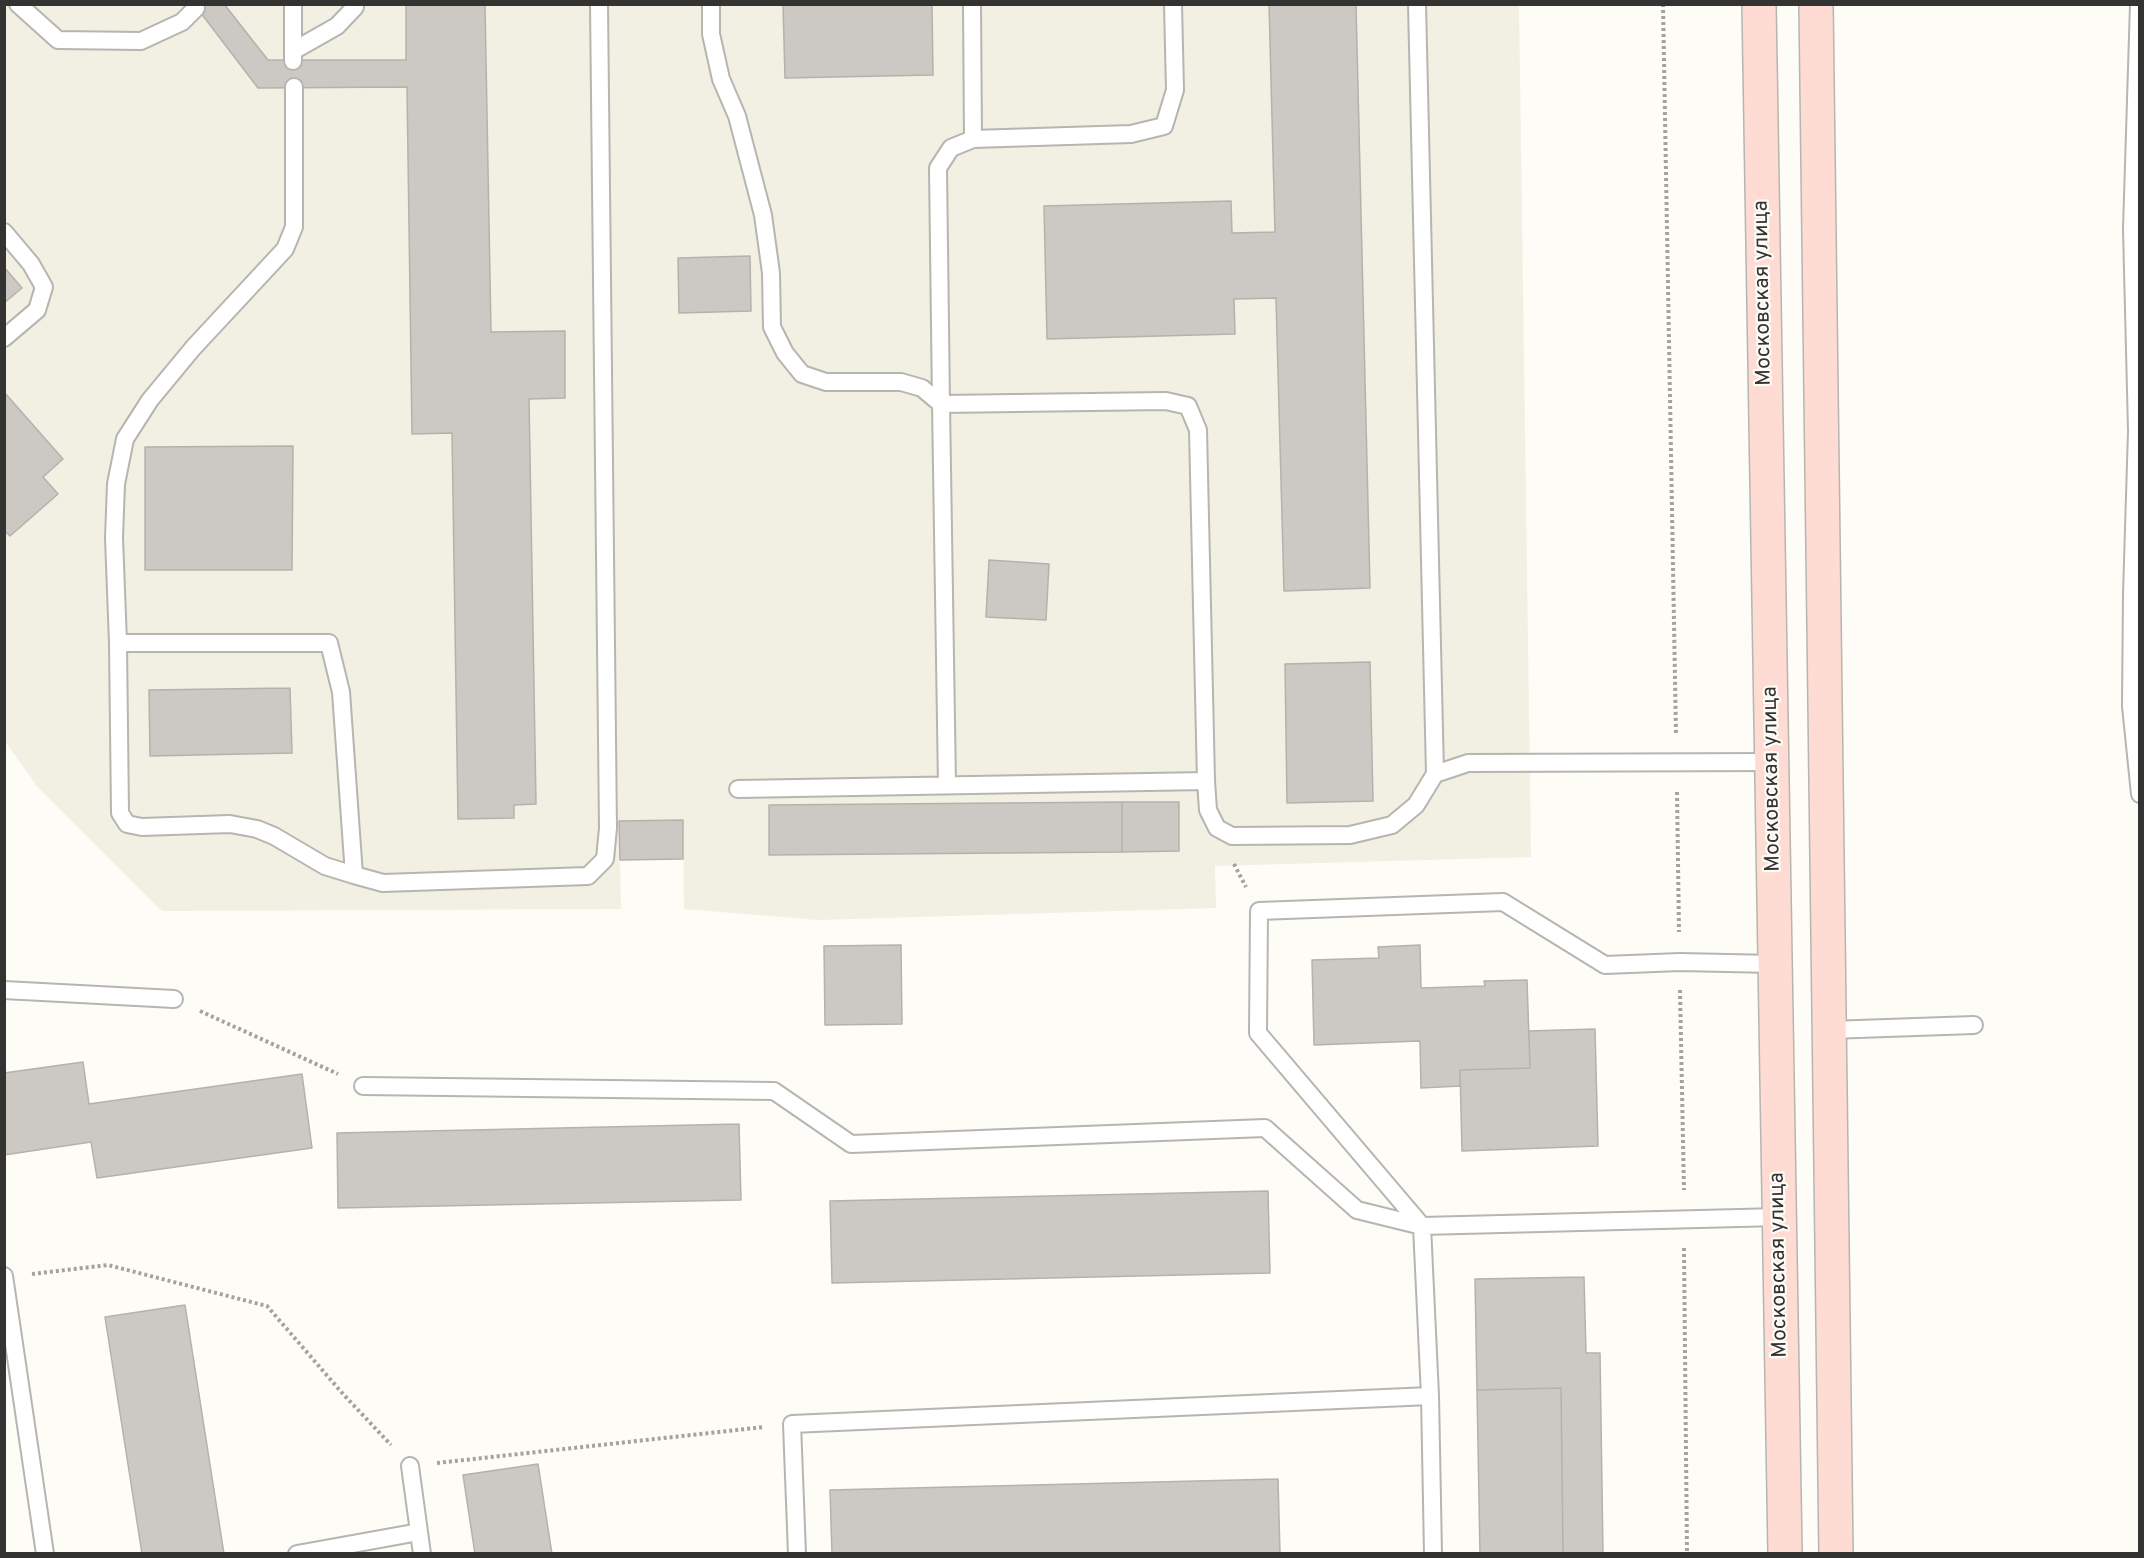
<!DOCTYPE html>
<html>
<head>
<meta charset="utf-8">
<style>
  body { margin:0 }
  #map { position:relative; width:2144px; height:1558px; overflow:hidden; background:#fdfcf7; font-family:Overpass,sans-serif }
  canvas { display:block }
  .frame { position:absolute; inset:0; border:6px solid #333331; pointer-events:none }
</style>
</head>
<body>
<div id="map">
<canvas width="2144" height="1558"></canvas>
<div class="frame"></div>
</div>
<script>
const g = document.querySelector('canvas').getContext('2d');
g.lineJoin = 'round';
function fillPath(path, color) {
  g.fillStyle = color;
  g.fill(path, 'evenodd');
}
function poly(rows) {
  const path = new Path2D();
  for (const r of rows) {
    path.moveTo(r[0], r[1]);
    for (let i = 2; i < r.length; i += 2) path.lineTo(r[i], r[i + 1]);
  }
  return path;
}
function trace(path, color, width, dash) {
  g.strokeStyle = color;
  g.lineWidth = width;
  g.lineCap = dash ? 'butt' : 'round';
  g.setLineDash(dash || []);
  g.stroke(path);
}
function drawText(font, color, halo, rows, align = 'center') {
  g.font = font + ' Overpass,sans-serif';
  g.lineWidth = 4.5;
  g.setLineDash([]);
  g.textBaseline = 'middle';
  g.strokeStyle = halo;
  g.fillStyle = color;
  for (const [text, x, y, turn = 0] of rows) {
    g.save();
    g.translate(x, y);
    g.rotate((+turn || 0) * Math.PI / 180);
    g.textAlign = isNaN(turn) ? turn : align;
    if (halo) g.strokeText(text, 0, 0);
    g.fillText(text, 0, 0);
    g.restore();
  }
}
fillPath(poly([
  [5,5,1519,5,1531,857,1215,866,1216,908,818,920,684,909,683,820,619,821,621,909,162,911,36,785,5,741]
]), '#f2efe3');
const building = poly([
  [194,4,224,4,268,60,406,60,406,4,485,4,491,332,565,331,565,398,529,399,536,804,514,805,514,818,458,819,452,433,412,434,407,87,258,88,194,4],
  [783,4,932,4,933,75,785,78,783,4],
  [1269,4,1356,4,1370,588,1284,591,1276,298,1234,299,1235,334,1047,339,1044,206,1231,201,1232,233,1275,232,1269,4],
  [750,256,751,311,679,313,678,258,750,256],
  [4,267,22,288,4,303,4,267],
  [4,392,63,459,43,477,58,494,10,536,4,530,4,392],
  [293,446,292,570,145,570,145,447,293,446],
  [989,560,1049,564,1046,620,986,617,989,560],
  [1370,662,1373,801,1287,803,1285,664,1370,662],
  [290,688,292,753,150,756,149,690,290,688],
  [1122,802,1122,852,769,855,769,805,1122,802],
  [1122,802,1179,802,1179,851,1122,852,1122,802],
  [683,820,683,859,620,860,619,821,683,820],
  [901,945,902,1024,825,1025,824,946,901,945],
  [1420,945,1421,988,1485,986,1484,981,1527,980,1530,1068,1460,1070,1460,1086,1421,1088,1420,1041,1314,1045,1312,960,1379,958,1378,947,1420,945],
  [1595,1029,1598,1146,1462,1151,1460,1070,1530,1068,1529,1031,1595,1029],
  [83,1062,89,1104,302,1074,312,1148,97,1178,91,1142,4,1155,4,1073,83,1062],
  [739,1124,741,1200,338,1208,337,1133,739,1124],
  [1268,1191,1270,1273,832,1283,830,1201,1268,1191],
  [1584,1277,1586,1353,1600,1353,1603,1554,1563,1554,1561,1388,1477,1390,1475,1279,1584,1277],
  [185,1305,224,1554,142,1554,105,1317,185,1305],
  [1561,1388,1563,1554,1480,1554,1477,1390,1561,1388],
  [538,1464,552,1554,475,1554,463,1475,538,1464],
  [1278,1479,1280,1554,832,1554,830,1490,1278,1479]
]);
fillPath(building, '#ccc8c4');
trace(building, '#b5b1ad', 1.5);
const service = poly([
  [18,4,58,40,141,41,182,22,196,8],
  [293,4,293,61],
  [711,4,711,34,721,79,737,116,763,215,771,273,772,327,785,353,802,374,826,382,901,382,922,388,941,404,947,785],
  [972,4,973,139,951,148,938,168,941,404,1166,401,1188,406,1198,430,1206,781,1208,810,1217,828,1232,836,1350,835,1392,825,1416,805,1435,774,1468,763,1773,762],
  [1417,4,1435,774],
  [2139,4,2132,229,2137,431,2132,594,2131,706,2140,794],
  [293,51,337,26,355,7,355,4],
  [294,87,294,227,285,249,193,348,150,400,125,439,116,484,114,538,118,643,329,643,341,692,354,875,383,883,588,876,605,859,608,828,599,4],
  [973,139,1131,134,1164,126,1175,90,1173,4],
  [4,232,31,264,44,287,37,310,4,338],
  [118,643,120,813,127,824,142,827,230,824,257,829,274,836,325,866,354,875],
  [738,789,1206,781],
  [1775,964,1680,962,1605,965,1503,902,1259,911,1258,1033,1422,1226,1779,1217],
  [4,990,174,999],
  [1829,1030,1974,1025],
  [363,1086,774,1091,851,1144,1265,1128,1357,1210,1422,1226,1430,1396,792,1424,797,1554],
  [4,1276,45,1554],
  [1430,1396,1433,1554],
  [410,1466,422,1554],
  [297,1554,419,1532]
]);
const secondary = poly([
  [1759,4,1785,1554],
  [1816,4,1836,1554]
]);
trace(service, '#b6b5b0', 20);
trace(secondary, '#b6b5b0', 36);
trace(poly([
  [1663,4,1676,734],
  [1677,792,1679,932],
  [1234,864,1246,887],
  [1680,990,1684,1190],
  [200,1011,338,1074],
  [1684,1248,1687,1554],
  [32,1274,108,1265,267,1306,343,1394,391,1445],
  [437,1463,764,1427]
]), '#a2a29e', 4, [3, 3]);
trace(service, '#fff', 16);
trace(secondary, '#fedbd3', 33);
drawText('21px', '#333331', '#fdfcf7', [
  ["Московская улица",1764,293,-91],
  ["Московская улица",1773,779,-91],
  ["Московская улица",1780,1265,-91]
]);
</script>
</body>
</html>
